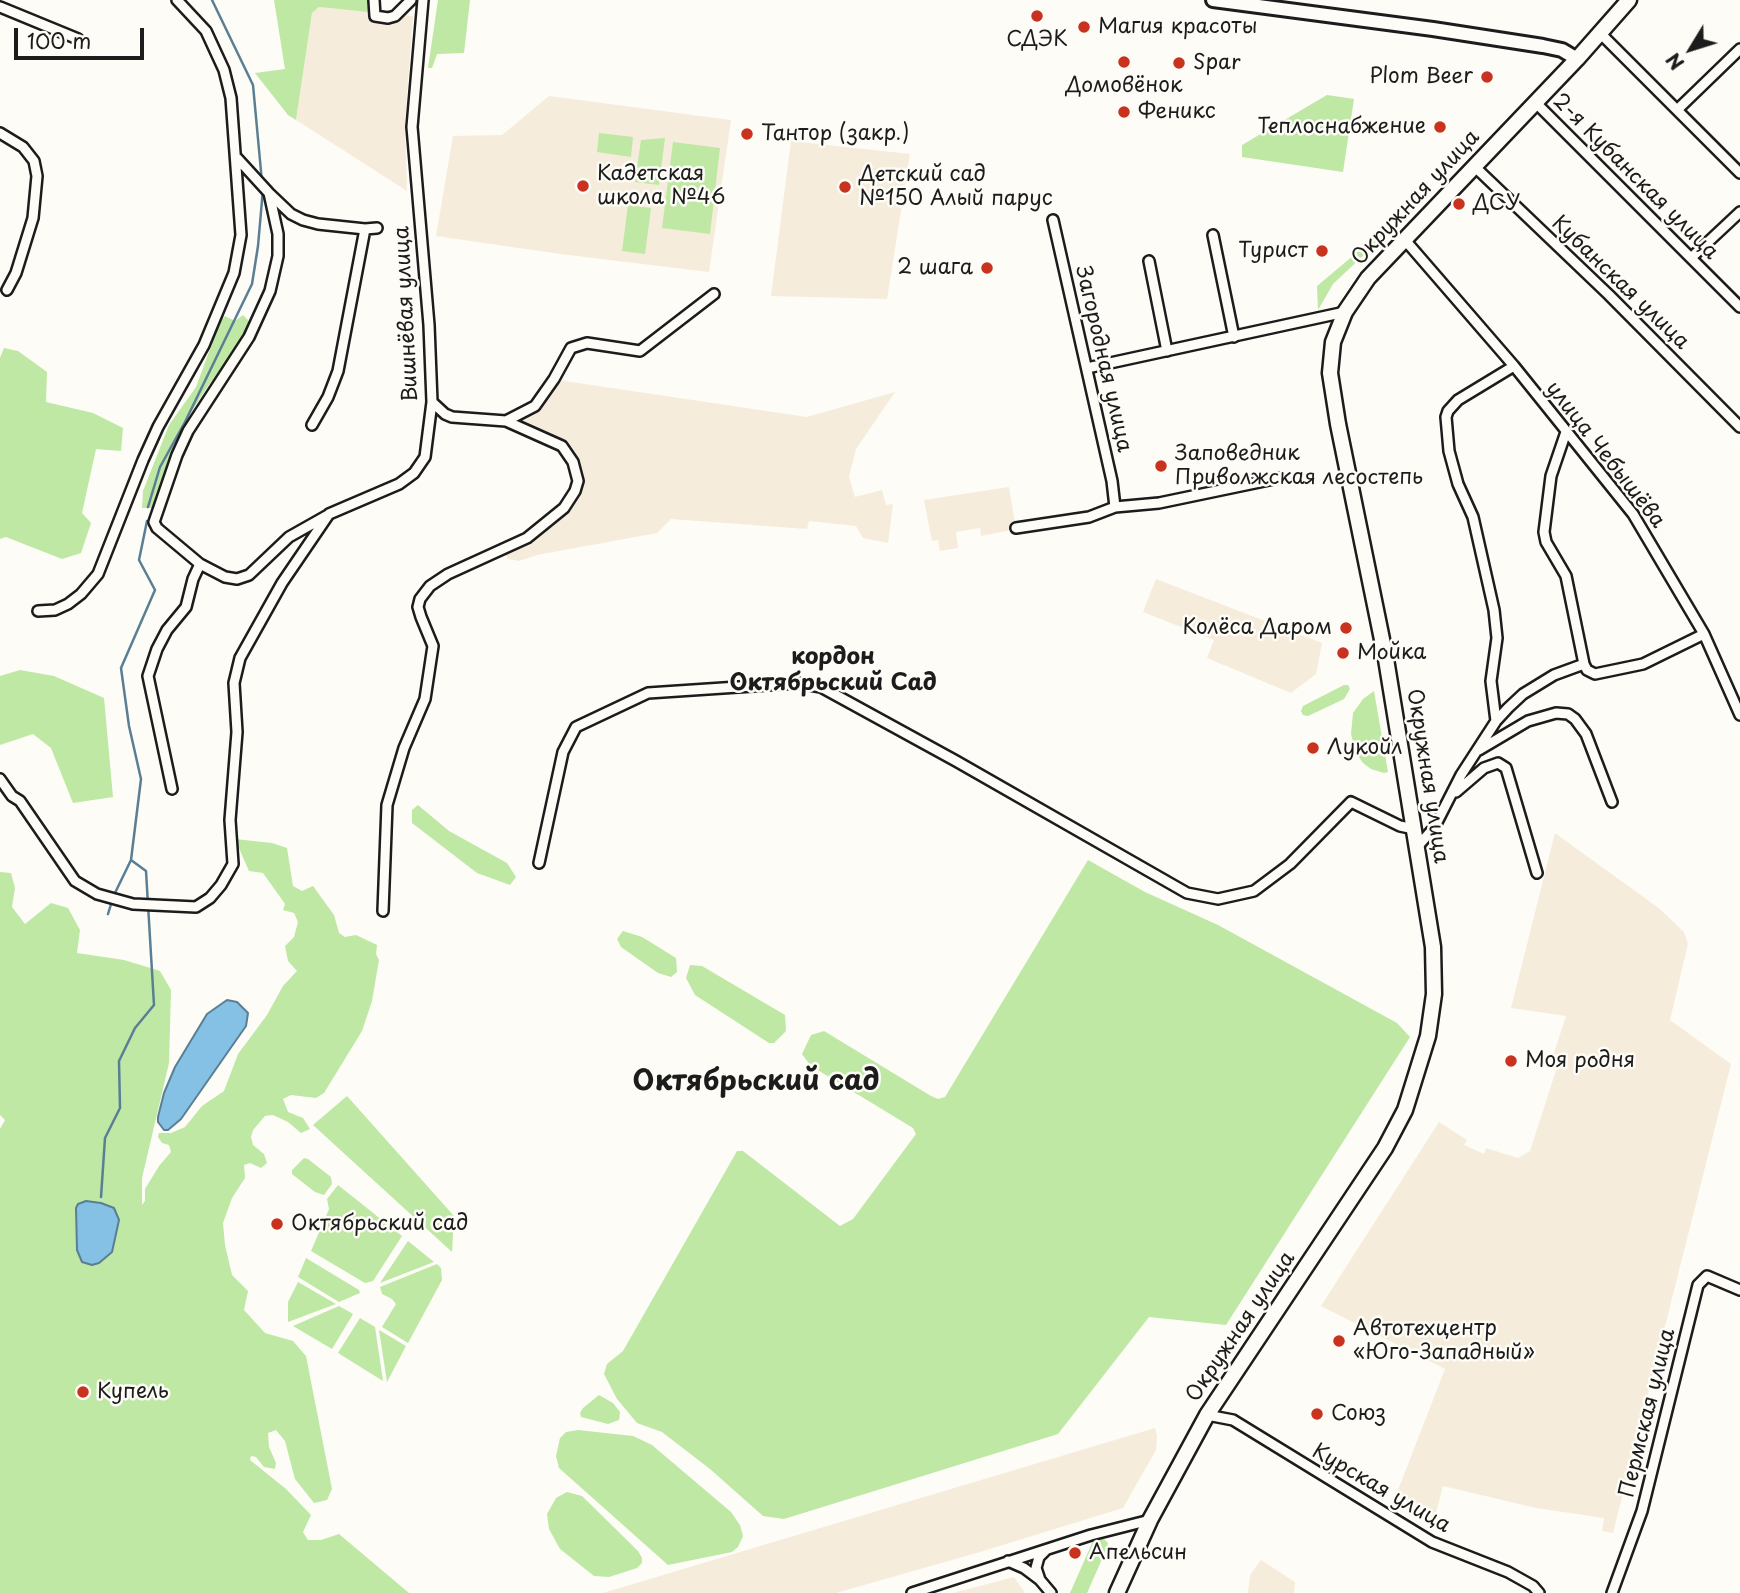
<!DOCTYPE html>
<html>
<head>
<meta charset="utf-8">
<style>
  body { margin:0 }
  #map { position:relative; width:1740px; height:1593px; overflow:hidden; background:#fdfcf7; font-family:"Playpen Sans",sans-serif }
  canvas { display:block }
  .north { position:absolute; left:1656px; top:14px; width:70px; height:70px; -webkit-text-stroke:5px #fdfcf7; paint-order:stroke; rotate:232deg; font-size:19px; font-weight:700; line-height:28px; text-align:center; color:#1c1c1c }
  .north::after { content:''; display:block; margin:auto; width:24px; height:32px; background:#1c1c1c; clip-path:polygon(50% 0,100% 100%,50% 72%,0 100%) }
  .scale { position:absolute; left:14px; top:28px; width:130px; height:32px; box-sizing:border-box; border:4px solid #1c1c1c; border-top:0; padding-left:9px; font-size:21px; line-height:24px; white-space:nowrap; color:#1c1c1c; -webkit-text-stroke:5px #fdfcf7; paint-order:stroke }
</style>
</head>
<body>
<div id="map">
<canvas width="1740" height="1593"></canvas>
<div class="north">N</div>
<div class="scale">100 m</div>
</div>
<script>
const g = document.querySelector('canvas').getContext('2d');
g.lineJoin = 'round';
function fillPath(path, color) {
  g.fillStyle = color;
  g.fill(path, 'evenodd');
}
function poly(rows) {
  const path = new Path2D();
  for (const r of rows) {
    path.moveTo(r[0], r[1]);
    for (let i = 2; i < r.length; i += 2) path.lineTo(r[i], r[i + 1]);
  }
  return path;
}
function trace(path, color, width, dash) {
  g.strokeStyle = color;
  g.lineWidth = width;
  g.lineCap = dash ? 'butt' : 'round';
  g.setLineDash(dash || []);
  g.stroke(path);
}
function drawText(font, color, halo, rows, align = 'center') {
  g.font = font + ' "Playpen Sans",sans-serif';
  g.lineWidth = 5;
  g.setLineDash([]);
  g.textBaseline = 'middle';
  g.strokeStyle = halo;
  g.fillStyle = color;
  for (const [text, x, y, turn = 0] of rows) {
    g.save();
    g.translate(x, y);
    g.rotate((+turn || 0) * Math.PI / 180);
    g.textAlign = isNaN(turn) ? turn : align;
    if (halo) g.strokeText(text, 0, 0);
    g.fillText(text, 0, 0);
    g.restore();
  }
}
fillPath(poly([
  [319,7,413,16,405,122,407,191,296,120,312,13],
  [549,96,731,120,709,272,560,254,436,236,453,136,502,135],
  [791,141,910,154,887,299,771,296],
  [558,380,807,417,895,392,856,449,849,477,855,497,882,490,886,505,893,504,888,543,863,538,856,526,809,521,807,529,671,519,657,533,537,555,519,561,508,559,505,554,530,541,578,493,564,444,516,420],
  [1009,487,1015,523,1010,524,1011,530,981,536,980,528,956,532,958,548,940,551,938,540,932,541,924,500],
  [1156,579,1322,643,1316,674,1291,693,1207,658,1214,640,1143,612],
  [1555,833,1660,909,1684,932,1688,944,1670,1020,1731,1064,1613,1533,1602,1531,1604,1518,1536,1508,1443,1486,1433,1525,1393,1503,1445,1369,1321,1306,1439,1122,1467,1140,1464,1145,1484,1154,1486,1148,1518,1158,1530,1151,1560,1058,1553,1056,1566,1016,1511,1008],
  [1155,1428,1157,1436,1156,1450,1123,1508,980,1552,836,1593,603,1593],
  [1261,1560,1295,1582,1294,1593,1248,1593,1250,1575],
  [1014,1577,1025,1593,953,1593]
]), '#f6ecdb');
fillPath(poly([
  [274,0,371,0,371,8,368,12,319,7,312,13,296,120,288,115,255,73,285,69],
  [438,0,470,0,464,53,437,54,432,68,428,68],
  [1327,95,1354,99,1343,172,1242,157,1242,145],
  [599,133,633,137,631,157,597,152],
  [665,138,659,185,635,182,641,140],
  [673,142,720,148,710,234,662,228],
  [628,205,651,208,645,254,622,251],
  [1379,234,1384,236,1333,284,1318,310,1317,286],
  [243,315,250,322,243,337,206,389,185,422,161,492,153,508,142,508,143,491,169,425,196,387,220,322,225,316,235,321],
  [4,348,18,351,47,372,46,402,93,413,123,428,121,451,96,449,82,513,91,523,81,553,62,559,6,537,0,539,0,358],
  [20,670,54,676,104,698,113,797,73,803,51,748,33,734,0,745,0,676],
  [1344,685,1348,685,1350,689,1344,699,1308,716,1303,715,1301,711,1303,706],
  [1374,691,1388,772,1384,773,1371,769,1363,763,1356,753,1351,734,1353,713,1363,699],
  [418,805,449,831,507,863,516,877,510,885,477,873,412,823,412,810],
  [235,839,272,843,287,848,293,886,302,891,313,886,334,915,339,933,345,937,356,935,377,945,376,954,379,960,372,1001,362,1031,324,1093,316,1098,291,1095,283,1099,288,1112,303,1118,310,1129,301,1133,288,1122,273,1115,265,1116,253,1130,251,1137,253,1145,264,1154,267,1163,261,1168,250,1163,244,1165,245,1178,232,1198,223,1223,225,1245,232,1275,248,1291,244,1310,265,1333,293,1341,306,1356,332,1489,327,1500,314,1503,295,1479,285,1441,276,1430,268,1433,269,1447,276,1463,275,1469,264,1467,256,1457,251,1456,250,1460,286,1489,311,1515,303,1532,308,1540,321,1540,339,1534,409,1593,0,1593,0,1129,5,1120,0,1115,0,872,11,873,15,888,12,907,25,924,51,903,68,908,80,930,77,953,124,960,160,971,171,990,169,1063,142,1178,142,1205,145,1201,145,1189,159,1166,171,1152,169,1145,162,1143,158,1137,159,1133,171,1133,185,1127,202,1106,224,1091,238,1054,267,1015,283,986,297,971,288,961,285,946,294,937,298,922,294,913,283,910,285,904,263,873,249,871],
  [1088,860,1145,892,1218,925,1397,1023,1410,1037,1226,1325,1149,1317,1058,1434,784,1519,763,1516,710,1469,662,1432,637,1423,617,1399,604,1374,607,1364,623,1351,737,1151,743,1151,840,1226,853,1219,916,1134,913,1128,811,1066,802,1054,811,1035,824,1031,931,1096,938,1099,945,1097],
  [623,931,642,937,676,958,677,972,671,977,658,973,621,947,617,939],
  [690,965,702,966,785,1015,786,1031,774,1043,769,1043,695,995,686,978],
  [347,1096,454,1216,452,1252,313,1125],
  [304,1158,308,1159,331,1177,332,1184,324,1195,315,1192,292,1174,292,1170],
  [338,1185,402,1236,373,1281,365,1283,311,1251,329,1209,327,1199],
  [408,1241,434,1262,380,1283],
  [306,1258,359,1290,360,1293,339,1302,298,1277],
  [437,1264,441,1268,442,1280,408,1343,382,1327,396,1304,392,1299,382,1294,380,1287],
  [298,1282,336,1304,288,1322,288,1302],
  [339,1306,353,1314,332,1349,293,1326],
  [360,1318,375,1327,383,1381,338,1353],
  [379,1330,406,1346,387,1382],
  [599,1395,613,1403,620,1412,619,1420,608,1424,581,1417,580,1413,583,1408],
  [578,1430,633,1436,652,1445,731,1512,740,1525,743,1536,738,1547,732,1552,668,1565,559,1468,556,1456,560,1438,566,1432],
  [567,1492,582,1496,638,1551,642,1558,642,1563,637,1568,609,1577,594,1576,560,1549,549,1529,547,1514,556,1498],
  [1098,1538,1103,1538,1108,1543,1107,1548,1087,1593,1070,1593,1093,1541]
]), '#bee8a4');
const water = poly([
  [227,1000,237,1002,248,1013,246,1026,181,1119,168,1130,164,1130,158,1122,158,1117,164,1093,175,1067,207,1014,227,1000],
  [86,1201,101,1203,114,1208,119,1220,112,1252,99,1263,92,1265,82,1262,77,1250,76,1208,78,1204,86,1201]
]);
fillPath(water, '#84c1e4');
trace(water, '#5a7f94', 2);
trace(poly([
  [212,0,253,85,262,182],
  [148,507,160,467,185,422,252,284,258,246,263,189],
  [114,895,131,860],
  [108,914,112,901],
  [101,1197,105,1138,120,1108,119,1061,135,1028,154,1005,146,871,131,860,141,779,129,726,121,668,155,590,139,560,147,521]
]), '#5a7f94', 2.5);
const street = poly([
  [374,0,375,16,388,18,395,16,411,0],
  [0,7,78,39],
  [1601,34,1740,173],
  [1535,102,1740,307],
  [1677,110,1740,49],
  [0,133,23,147,34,161,37,176,33,218,16,273,7,290],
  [237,158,269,193,278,234,278,256,270,291,249,337,188,431,177,455,154,522,157,528,200,564,225,577,237,579,249,575,289,537,328,515],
  [1474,166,1609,295,1740,427],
  [270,194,291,214,303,220,318,224,365,229,377,228],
  [1053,220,1112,481,1115,507],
  [1213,235,1234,337],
  [1405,240,1514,366,1633,514,1704,634,1740,715],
  [1692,257,1740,212],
  [1149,261,1167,351],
  [1087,368,1345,312],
  [506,421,535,406,554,379,571,348,587,343,640,351,714,294],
  [312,425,328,397,338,371,365,229],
  [1566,432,1551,476,1544,532,1546,542,1566,576,1584,664,1587,670,1595,674,1643,664,1704,634],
  [1016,528,1089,517,1115,507,1159,503,1279,478],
  [38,611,55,610,68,604,81,594,98,574,143,460,158,427,204,345,234,273,241,235,231,98,224,70,206,31,177,0],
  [1496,721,1491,681,1497,638,1494,610,1473,517,1458,484,1449,451,1446,417,1448,411,1458,400,1514,366],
  [1479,750,1528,721,1556,713,1568,714,1575,719,1586,734,1612,802],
  [0,779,12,796,20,801,75,881,97,894,133,904,196,907,210,898,221,885,233,864,230,820,237,732,234,683,240,658,282,583,329,514,399,484,414,473,425,457,432,402,429,325,412,127,423,0],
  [172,789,148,676,157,649,167,630,186,607,193,579,200,564],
  [1456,792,1484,768,1498,763,1506,768,1537,873],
  [1417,847,1434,828,1461,775,1496,721,1508,708,1523,694,1554,675,1584,664],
  [539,863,563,752,576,727,648,693,798,683,821,687,956,761,1187,893,1218,899,1254,891,1290,864,1351,802,1400,826,1414,829],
  [383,911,387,805,404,748,425,699,433,646,421,617,418,607,420,599,430,586,448,574,527,538,564,508,575,491,578,481,573,462,562,446,506,421,452,417,445,414,432,402],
  [1207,1415,1233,1420,1432,1542,1508,1572,1533,1586,1539,1593],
  [1008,1561,1024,1568,1040,1580,1051,1593],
  [1040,1580,1036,1568,1039,1557,1046,1550],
  [912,1593,1091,1535,1150,1520],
  [1612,1593,1642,1511,1698,1285,1707,1276,1740,1290]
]);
const secondary = poly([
  [1213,0,1433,29,1543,46,1562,50,1577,59]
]);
const primary = poly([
  [1117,1593,1150,1520,1207,1415,1385,1148,1405,1110,1428,1036,1434,994,1433,947,1386,659,1338,424,1330,373,1333,342,1345,312,1368,278,1577,59,1629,0]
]);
trace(street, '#1c1c1c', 14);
trace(secondary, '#1c1c1c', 18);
trace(primary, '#1c1c1c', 19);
trace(street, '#fdfcf7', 9);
trace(secondary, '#fdfcf7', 12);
trace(primary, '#fdfcf7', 14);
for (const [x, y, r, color] of [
  [1037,16,7,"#c8321e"],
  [1084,27,7,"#c8321e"],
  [1124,62,7,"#c8321e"],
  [1179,63,7,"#c8321e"],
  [1487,77,7,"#c8321e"],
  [1124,112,7,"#c8321e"],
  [1440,127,7,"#c8321e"],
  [747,134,7,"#c8321e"],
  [583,186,7,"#c8321e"],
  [845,187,7,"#c8321e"],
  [1459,204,7,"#c8321e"],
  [1322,251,7,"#c8321e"],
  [987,268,7,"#c8321e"],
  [1161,466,7,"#c8321e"],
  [1346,628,7,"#c8321e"],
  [1343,653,7,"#c8321e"],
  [1313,748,7,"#c8321e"],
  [1511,1061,7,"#c8321e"],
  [277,1224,7,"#c8321e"],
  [1339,1341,7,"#c8321e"],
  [83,1392,7,"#c8321e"],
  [1317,1414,7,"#c8321e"],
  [1075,1553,7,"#c8321e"]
]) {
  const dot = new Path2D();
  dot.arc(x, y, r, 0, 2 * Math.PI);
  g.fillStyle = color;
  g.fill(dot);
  trace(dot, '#fdfcf7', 2.5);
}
drawText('21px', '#1c1c1c', '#fdfcf7', [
  ["Магия красоты",1098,27],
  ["СДЭК",1037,40,"center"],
  ["Spar",1193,63],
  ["Plom Beer",1473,77,"right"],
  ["Домовёнок",1124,86,"center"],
  ["Феникс",1138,112],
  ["Теплоснабжение",1426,127,"right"],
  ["Тантор (закр.)",761,134],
  ["Кадетская",597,174],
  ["школа №46",597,198],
  ["Детский сад",859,175],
  ["№150 Алый парус",859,199],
  ["ДСУ",1473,204],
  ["Турист",1308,251,"right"],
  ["2 шага",973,268,"right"],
  ["Заповедник",1175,454],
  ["Приволжская лесостепь",1175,478],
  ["Колёса Даром",1332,628,"right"],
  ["Мойка",1357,653],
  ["Лукойл",1327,748],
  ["Моя родня",1525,1061],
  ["Октябрьский сад",291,1224],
  ["Автотехцентр",1353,1329],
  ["«Юго-Западный»",1353,1353],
  ["Купель",97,1392],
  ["Союз",1331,1414],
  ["Апельсин",1089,1553]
], 'left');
drawText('21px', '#1c1c1c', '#fdfcf7', [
  ["2-я Кубанская улица",1635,177,45],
  ["Окружная улица",1416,198,-47],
  ["Кубанская улица",1620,283,44],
  ["Вишнёвая улица",407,314,-93],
  ["Загородная улица",1103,359,77],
  ["улица Чебышёва",1605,455,52],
  ["Окружная улица",1427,776,81],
  ["Окружная улица",1241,1327,-56],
  ["Пермская улица",1648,1413,-76],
  ["Курская улица",1381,1489,30]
]);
drawText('bold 23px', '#1c1c1c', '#fdfcf7', [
  ["кордон",833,658],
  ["Октябрьский Сад",833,684]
]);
drawText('bold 28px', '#1c1c1c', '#fdfcf7', [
  ["Октябрьский сад",756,1082]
]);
</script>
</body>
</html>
